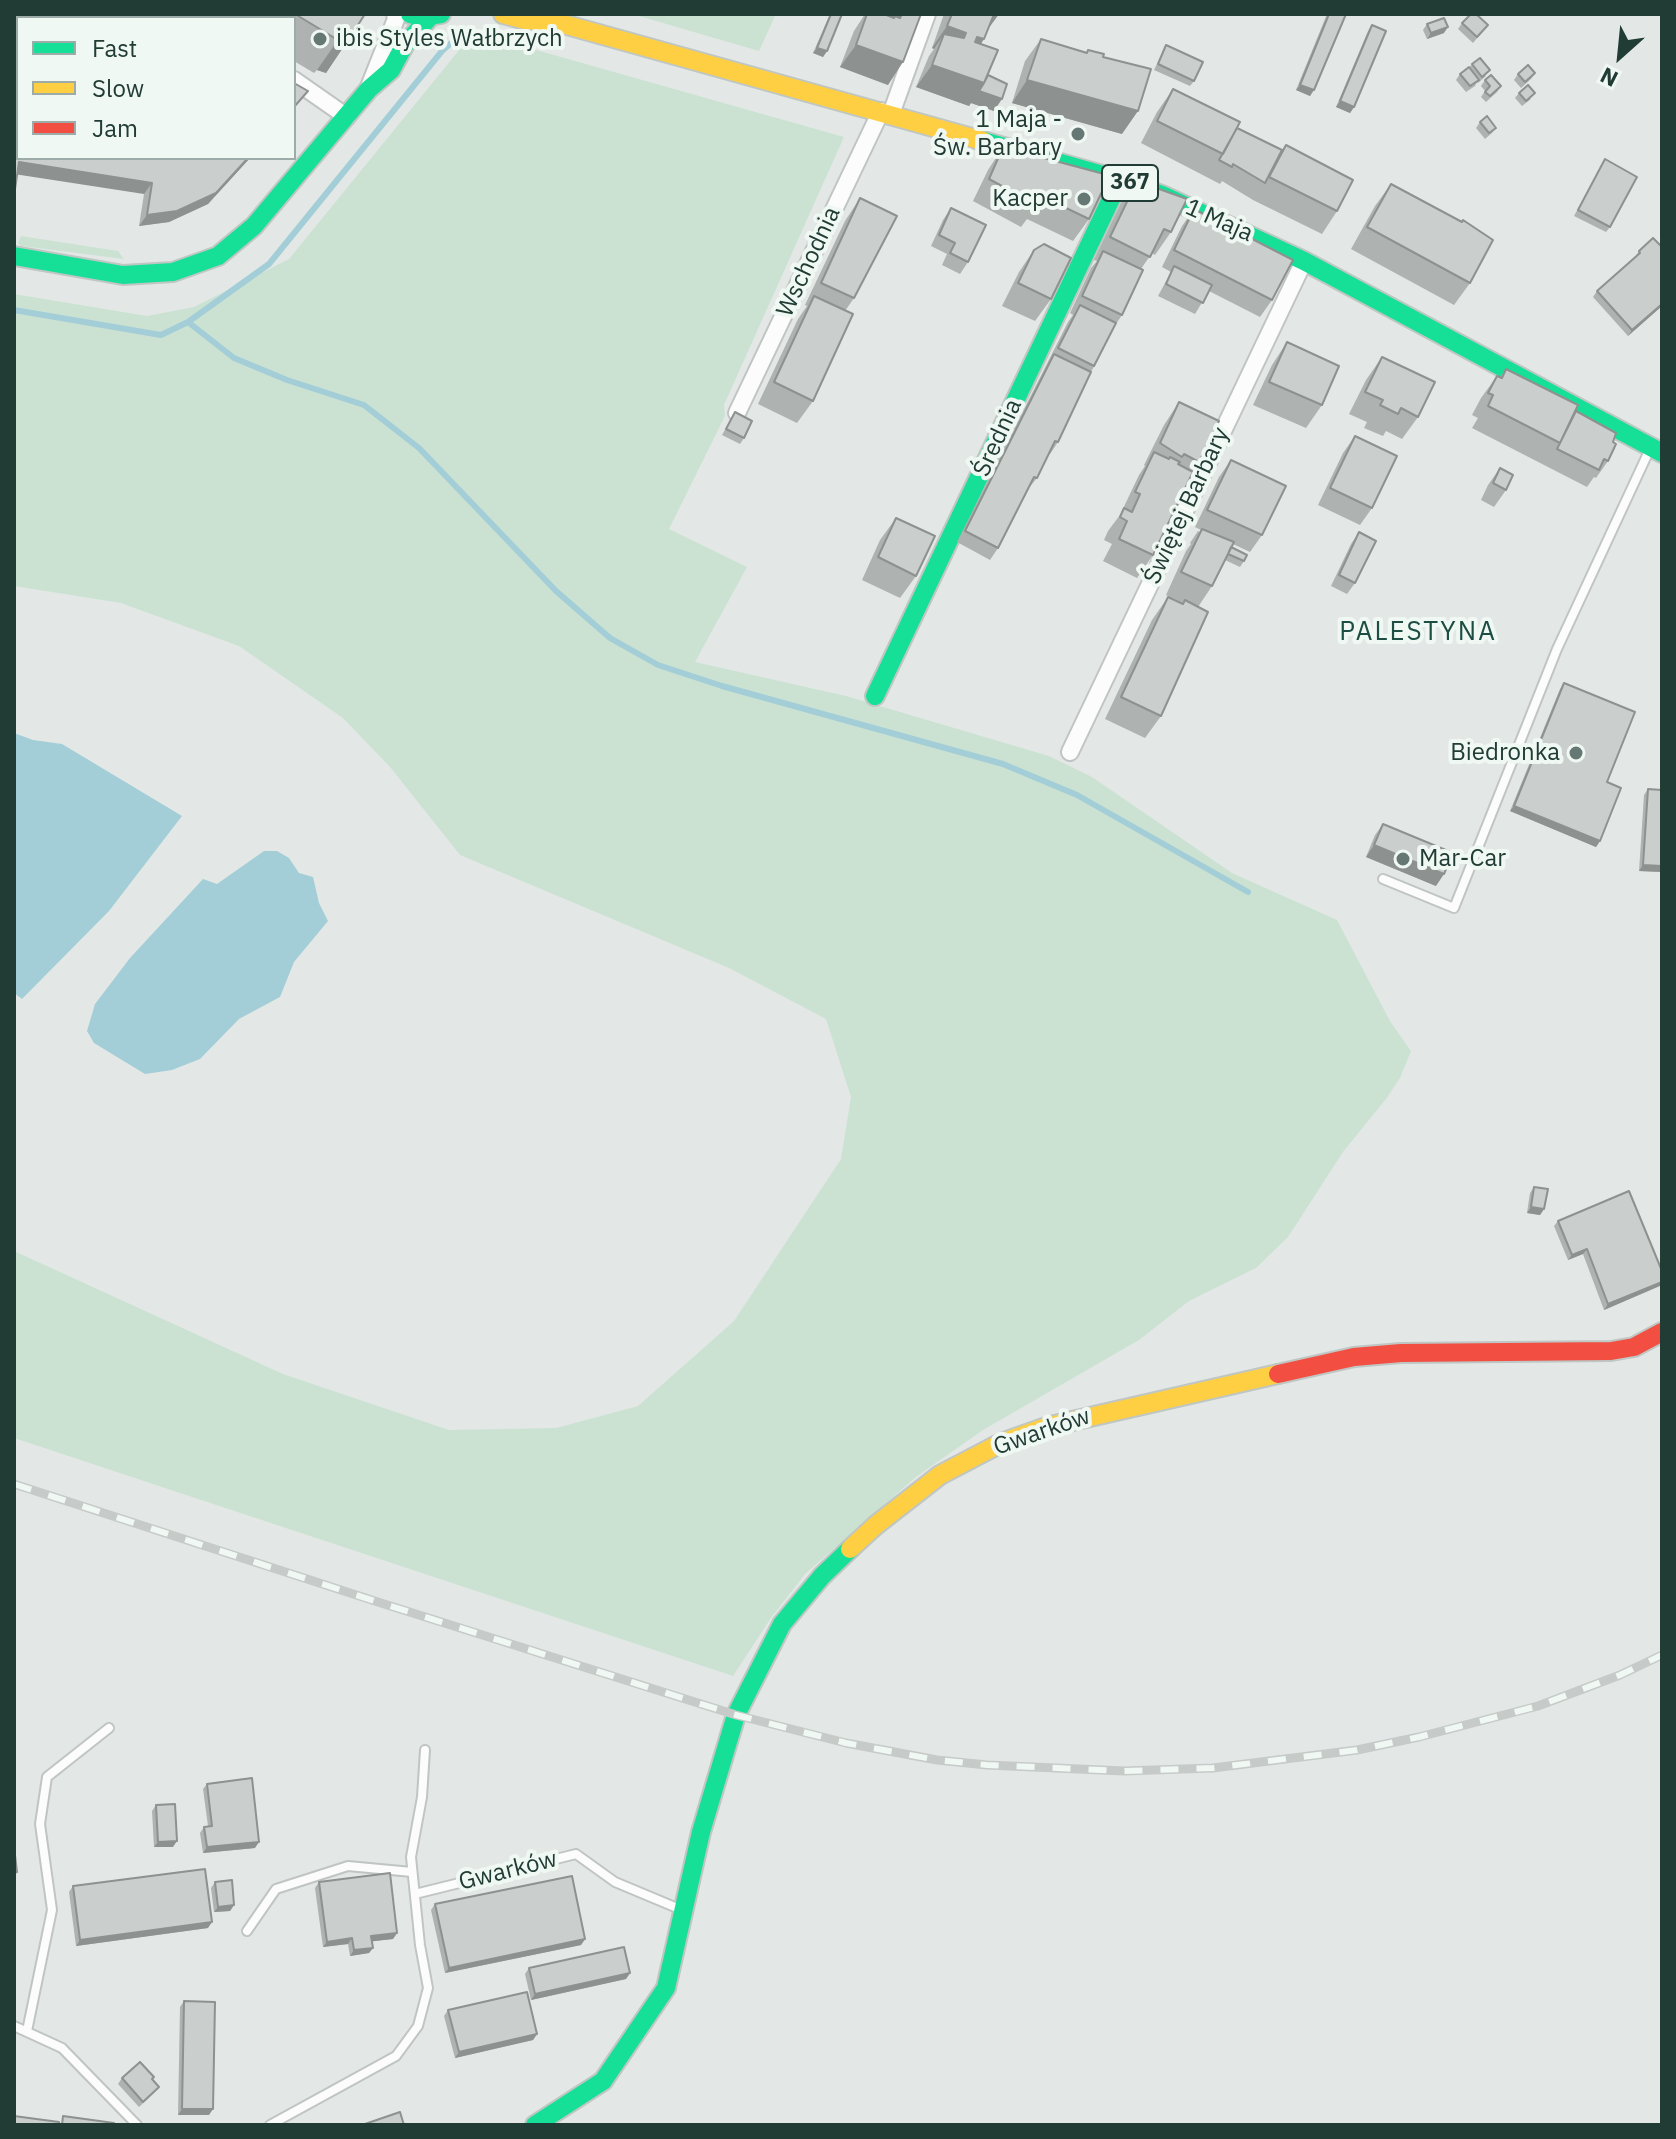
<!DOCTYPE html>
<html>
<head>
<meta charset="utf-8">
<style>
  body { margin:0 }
  #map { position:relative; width:1676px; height:2139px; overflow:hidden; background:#e3e8e6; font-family:"IBM Plex Sans",sans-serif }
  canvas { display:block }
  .frame { position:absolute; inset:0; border:16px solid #213b35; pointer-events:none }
  .legend { position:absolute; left:16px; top:16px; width:280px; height:144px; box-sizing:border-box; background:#f0f8f4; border:2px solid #9daca8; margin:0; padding:10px 14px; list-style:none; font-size:24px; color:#213b35 }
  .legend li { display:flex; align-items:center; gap:16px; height:40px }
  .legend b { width:40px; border:2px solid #9daca8 }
  .north { position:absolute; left:1580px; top:16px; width:80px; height:80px; -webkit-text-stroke:6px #f0f8f4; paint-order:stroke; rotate:207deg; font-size:22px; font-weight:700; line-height:32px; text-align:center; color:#213b35 }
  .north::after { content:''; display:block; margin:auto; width:28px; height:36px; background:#213b35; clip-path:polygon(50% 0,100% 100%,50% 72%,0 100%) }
</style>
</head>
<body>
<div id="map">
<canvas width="1676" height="2139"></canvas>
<div class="frame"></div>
<ul class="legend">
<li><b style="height:10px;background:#16e098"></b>Fast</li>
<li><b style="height:10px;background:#ffcf43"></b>Slow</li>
<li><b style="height:10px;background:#f24e42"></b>Jam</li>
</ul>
<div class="north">N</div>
</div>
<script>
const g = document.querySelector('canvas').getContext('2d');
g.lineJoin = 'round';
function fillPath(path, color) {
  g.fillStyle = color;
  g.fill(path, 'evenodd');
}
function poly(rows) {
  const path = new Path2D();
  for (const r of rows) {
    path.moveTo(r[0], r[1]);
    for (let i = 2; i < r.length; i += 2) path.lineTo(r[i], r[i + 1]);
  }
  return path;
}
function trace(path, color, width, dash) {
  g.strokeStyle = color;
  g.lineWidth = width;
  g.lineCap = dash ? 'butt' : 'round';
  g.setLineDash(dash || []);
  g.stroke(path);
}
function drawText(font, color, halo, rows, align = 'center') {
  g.font = font + ' "IBM Plex Sans",sans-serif';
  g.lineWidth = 8;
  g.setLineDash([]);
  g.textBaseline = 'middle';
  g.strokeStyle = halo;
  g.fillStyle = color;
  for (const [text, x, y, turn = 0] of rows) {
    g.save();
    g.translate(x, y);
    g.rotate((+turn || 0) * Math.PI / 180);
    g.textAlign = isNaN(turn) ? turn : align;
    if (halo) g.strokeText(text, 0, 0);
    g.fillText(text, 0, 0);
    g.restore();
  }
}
fillPath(poly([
  [632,14,776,14,759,51],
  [490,43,515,44,844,137,724,405,725,416,669,529,747,567,695,662,846,696,1049,756,1092,777,1232,873,1337,920,1390,1021,1411,1051,1400,1078,1386,1099,1343,1152,1288,1237,1256,1268,1189,1301,1139,1340,983,1430,916,1477,805,1574,771,1618,733,1676,14,1438,14,1251,283,1374,449,1430,556,1428,638,1406,734,1321,841,1159,851,1097,826,1019,729,968,460,855,390,767,343,718,239,646,121,603,14,586,14,294,147,316,194,307,289,259,460,49],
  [21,236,118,251,124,259,21,246,18,243]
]), '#cbe2d3');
fillPath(poly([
  [14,733,33,740,62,744,182,816,109,911,22,999,14,993],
  [264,851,277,851,289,858,299,873,313,877,319,903,328,921,294,962,280,997,239,1019,200,1059,172,1070,145,1074,94,1043,87,1031,95,1004,130,958,203,879,217,884]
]), '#a3ced7');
trace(poly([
  [14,310,161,335,188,322,269,264,442,51,465,31],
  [188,322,234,358,287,380,364,405,419,448,556,591,610,638,658,665,722,686,1003,764,1077,795,1248,892]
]), '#a3ced7', 6);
const lane = poly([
  [1383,879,1454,908,1557,649,1649,451],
  [415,1894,576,1854,615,1882,682,1910],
  [247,1931,276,1889,348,1866,412,1872],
  [14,2026,62,2048,137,2125],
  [27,2031,52,1910,40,1824,47,1777,109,1728],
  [270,2125,396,2056,418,2026,428,1988,420,1945,411,1857,422,1797,425,1750]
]);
const street = poly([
  [187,14,193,18],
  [294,80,347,117],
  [369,87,396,19,395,14],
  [891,114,927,14],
  [737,413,881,111],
  [1070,752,1304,261]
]);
const fast = poly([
  [410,14,422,17,441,14],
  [983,141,1120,180,1162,195,1304,261,1662,453],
  [14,256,123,275,173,272,218,256,254,226,369,89,391,70,405,44,430,17],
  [875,696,1120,180],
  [535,2125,603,2081,666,1988,701,1832,736,1715,782,1624,822,1576,850,1549]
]);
const slow = poly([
  [503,14,525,20,556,22,983,141],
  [850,1549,876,1525,940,1475,1001,1443,1046,1427,1278,1374]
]);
const jam = poly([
  [1278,1374,1354,1357,1401,1353,1611,1351,1634,1347,1662,1332]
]);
trace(lane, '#c0c5c3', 12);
trace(street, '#c0c5c3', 20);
trace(fast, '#bfc6c3', 22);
trace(slow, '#bfc6c3', 22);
trace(jam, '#bfc6c3', 22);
trace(lane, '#fbfcfb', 8);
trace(street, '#fbfcfb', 16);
trace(fast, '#16e098', 18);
trace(slow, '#ffcf43', 18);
trace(jam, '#f24e42', 18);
const rail = poly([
  [14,1484,381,1603,736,1715,846,1743,937,1760,987,1765,1124,1771,1213,1768,1357,1750,1419,1737,1538,1706,1620,1675,1662,1655]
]);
trace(rail, '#c6cac9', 9);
trace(rail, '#f0f8f4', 6, [18]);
fillPath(poly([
  [218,14,365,14,326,73,317,70,314,73,294,61,294,18,225,18],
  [830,14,842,14,827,51,823,57,813,53],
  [865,14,921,14,888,85,840,67,854,31],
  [944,14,999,14,988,29,981,44,994,111,971,103,969,106,916,87,929,56,934,49,932,48],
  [1327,14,1346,14,1310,96,1296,90],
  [1462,23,1488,25,1473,43,1458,29],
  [1427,24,1444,33,1427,39,1423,30],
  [1372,25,1354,107,1350,113,1336,107,1368,31],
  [1041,39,1086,52,1088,50,1122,134,1012,103,1025,61],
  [18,45,250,158,208,204,169,222,139,226,144,194],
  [1166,45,1194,81,1190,86,1154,70],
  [1472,64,1486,76,1478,83,1477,82,1475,86,1466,92,1456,80,1460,74,1469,68],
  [1535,73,1531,79,1521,88,1514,80,1518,74],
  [1485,80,1501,86,1497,92,1486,102,1481,97,1485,91,1481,86],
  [1173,89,1237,128,1282,150,1286,145,1337,211,1322,234,1253,200,1222,181,1220,184,1141,143,1157,112],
  [1519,93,1531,99,1522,106,1515,98],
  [1480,122,1496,128,1492,133,1485,139,1476,128],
  [1003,147,1089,219,1073,241,1027,219,1021,227,973,201,988,170],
  [1605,159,1610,227,1606,232,1574,216],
  [1137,181,1171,232,1155,255,1152,253,1141,269,1122,315,1116,324,1091,372,1058,442,1050,454,1049,453,1037,478,1028,489,998,548,990,560,957,542,1068,322,1073,315,1070,313,1091,268,1097,261,1094,260,1121,203],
  [1391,184,1470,283,1454,305,1351,249,1375,206],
  [860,198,854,298,845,311,813,401,797,423,758,404,798,319,807,306,805,305,845,221],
  [951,208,968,262,960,274,942,265,947,254,931,246,943,220],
  [1194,209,1272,300,1260,317,1209,291,1195,314,1158,296,1171,272,1162,267,1182,226],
  [1662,247,1662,306,1628,336,1593,297,1597,291,1635,257,1639,251],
  [1034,250,1051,299,1035,321,1002,306,1019,272],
  [1287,342,1322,405,1306,428,1253,405,1272,365],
  [1382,357,1418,417,1402,439,1386,431,1383,436,1364,428,1367,422,1349,414,1366,380],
  [1506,369,1576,411,1608,461,1596,478,1594,477,1587,487,1472,428,1478,418,1472,415,1481,398,1497,376,1500,377],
  [1179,402,1199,462,1193,471,1153,555,1137,578,1103,561,1112,544,1104,540,1108,531,1120,515,1139,475,1145,466,1144,465,1164,425],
  [735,412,744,438,740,444,722,435],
  [1355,436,1372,508,1360,525,1318,505,1343,453],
  [1231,460,1262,535,1250,552,1233,544,1231,547,1244,561,1240,567,1225,560,1212,586,1198,607,1161,716,1145,738,1105,719,1152,620,1168,597,1182,604,1183,603,1166,595,1186,551,1191,544,1190,543,1198,531,1200,532,1201,530,1195,527,1219,477],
  [1500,468,1506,490,1494,507,1481,500,1488,485],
  [896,518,916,576,900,598,862,580,880,540],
  [1359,532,1355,583,1347,594,1331,586,1351,544],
  [1564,683,1607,782,1600,841,1596,847,1510,811,1560,689],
  [1648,789,1662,790,1662,872,1639,871,1644,795],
  [1383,824,1436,886,1366,857,1375,835],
  [1534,1187,1544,1209,1540,1215,1527,1213,1530,1193],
  [1558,1221,1662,1271,1662,1285,1604,1310,1583,1254,1568,1260,1554,1226],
  [207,1784,255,1848,203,1853,200,1833,204,1827,208,1826,203,1789],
  [156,1805,173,1847,154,1847,152,1811],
  [215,1882,234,1905,230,1911,214,1912,211,1888],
  [319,1882,397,1933,393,1939,372,1941,373,1948,369,1953,350,1956,348,1944,323,1947,315,1888],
  [73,1886,208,1928,76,1946,69,1892],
  [435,1904,585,1939,581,1945,445,1973,431,1910],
  [529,1968,630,1973,626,1979,531,2000,525,1974],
  [184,2001,209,2115,178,2115,180,2007],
  [448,2010,537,2034,533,2040,455,2058,444,2016],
  [122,2078,152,2079,155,2092,139,2107,118,2084]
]), '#aeb2b0');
fillPath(poly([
  [875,14,902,14,887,35,882,33],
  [992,14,999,14,985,33],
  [947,26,966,33,950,55,944,34,934,49,932,48],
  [1448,27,1444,33,1427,39,1431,33],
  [340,37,349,39,326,73,317,70],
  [977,37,984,39,969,62],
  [856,45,903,62,888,85,840,67],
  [817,48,827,51,823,57,813,53],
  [932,65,984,83,1002,99,994,111,971,103,969,106,916,87],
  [1027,80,1138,111,1122,134,1012,103],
  [1300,85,1314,90,1310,96,1296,90],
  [1340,101,1354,107,1350,113,1336,107],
  [248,158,250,158,208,204,169,222,139,226,147,215],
  [19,162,152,183,144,194,14,174],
  [1662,304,1662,306,1628,336,1632,330],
  [1514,806,1600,841,1596,847,1510,811],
  [1374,845,1444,874,1436,886,1366,857],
  [1643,865,1662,866,1662,872,1639,871],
  [1531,1207,1544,1209,1540,1215,1527,1213],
  [1587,1249,1583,1254,1568,1260,1572,1255],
  [1662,1282,1662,1285,1604,1310,1608,1304],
  [177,1841,173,1847,154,1847,158,1842],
  [259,1842,255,1848,203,1853,207,1847],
  [234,1905,230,1911,214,1912,218,1907],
  [212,1922,208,1928,76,1946,80,1940],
  [397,1933,393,1939,367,1942,371,1936],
  [352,1938,348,1944,323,1947,327,1942],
  [585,1939,581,1945,445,1973,449,1968],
  [373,1948,369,1953,350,1956,354,1950],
  [630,1973,626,1979,531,2000,535,1994],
  [537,2034,533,2040,455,2058,459,2052],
  [182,2109,213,2109,209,2115,178,2115]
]), '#8d9190');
const building = poly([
  [295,14,365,14,349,39,340,37,338,40,295,14],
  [831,14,842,14,827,51,817,48,831,14],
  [867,14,884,14,894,18,895,16,900,18,902,14,921,14,903,62,856,45,867,14],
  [952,14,994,14,984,39,977,37,975,42,998,50,984,83,932,65,944,34,964,38,966,33,947,26,952,14],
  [1329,14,1346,14,1314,90,1300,85,1329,14],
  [1471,14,1476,14,1488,25,1477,37,1462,23,1471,14],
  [1444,18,1448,27,1431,33,1427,24,1444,18],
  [1372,25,1386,31,1354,107,1340,101,1372,25],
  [1041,39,1087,53,1088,50,1104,54,1103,57,1151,69,1138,111,1027,80,1041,39],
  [14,44,18,45,18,158,248,158,216,193,177,211,147,215,152,183,19,162,14,196,14,44],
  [1166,45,1203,62,1194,81,1158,64,1166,45],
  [1480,58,1490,70,1482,77,1472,64,1480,58],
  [1528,65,1535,73,1525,82,1518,74,1528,65],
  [1469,67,1479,80,1470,86,1460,74,1469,67],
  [988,75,1007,84,1002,99,979,91,984,83,988,75],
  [1491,75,1501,86,1490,96,1485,92,1490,86,1485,80,1491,75],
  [294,83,308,91,294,107,294,83],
  [1528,85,1535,93,1526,101,1519,93,1528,85],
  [1173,89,1240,122,1223,154,1157,121,1173,89],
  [1487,116,1496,128,1489,133,1480,122,1487,116],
  [1237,128,1282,150,1265,183,1233,164,1232,167,1219,160,1237,128],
  [1286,145,1353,180,1337,211,1269,177,1286,145],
  [1003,147,1104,174,1107,181,1089,219,1041,196,1037,205,989,179,1003,147],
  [1605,159,1637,177,1610,227,1578,210,1605,159],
  [1137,181,1187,199,1171,232,1164,229,1150,257,1110,237,1137,181],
  [1391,184,1462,222,1463,220,1493,240,1470,283,1367,227,1391,184],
  [860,198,897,216,854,298,821,283,860,198],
  [951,208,986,225,968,262,950,253,955,243,939,235,951,208],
  [1194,209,1293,260,1272,300,1174,250,1194,209],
  [1653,238,1662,247,1662,304,1632,330,1597,291,1640,253,1639,251,1653,238],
  [1044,244,1071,258,1051,299,1018,283,1034,250,1044,244],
  [1103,251,1143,270,1122,315,1082,296,1103,251],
  [1174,266,1212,285,1203,303,1166,284,1174,266],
  [814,296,853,314,813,401,774,382,814,296],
  [1080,305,1116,323,1094,366,1058,348,1080,305],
  [1287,342,1339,366,1322,405,1269,382,1287,342],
  [1054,354,1091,372,1058,442,1055,441,1037,478,1034,477,998,548,965,531,1054,354],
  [1382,357,1435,382,1418,417,1401,408,1398,414,1380,405,1383,400,1365,392,1382,357],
  [1506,369,1578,405,1560,443,1488,406,1493,395,1488,393,1497,376,1502,378,1506,369],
  [1179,402,1219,421,1199,462,1184,454,1182,457,1160,443,1179,402],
  [1576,411,1616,433,1613,442,1616,444,1608,461,1604,459,1599,470,1557,449,1576,411],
  [735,412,752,421,744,438,726,429,735,412],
  [1355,436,1397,456,1372,508,1330,488,1355,436],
  [1154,452,1169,459,1170,457,1180,462,1178,464,1193,472,1153,555,1119,539,1127,521,1120,517,1124,508,1132,512,1140,494,1135,492,1154,452],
  [1231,460,1286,486,1262,535,1207,510,1231,460],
  [1500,468,1513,475,1506,490,1493,483,1500,468],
  [896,518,935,536,916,576,878,557,896,518],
  [1202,529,1234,542,1212,586,1181,572,1202,529],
  [1359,532,1376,541,1355,583,1339,575,1359,532],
  [1231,547,1247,555,1244,561,1228,554,1231,547],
  [1168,597,1183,604,1185,600,1208,612,1161,716,1121,697,1168,597],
  [1564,683,1635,712,1607,782,1621,788,1600,841,1514,806,1564,683],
  [1648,789,1662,790,1662,866,1643,865,1648,789],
  [1383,824,1453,853,1444,874,1374,845,1383,824],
  [1534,1187,1548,1189,1544,1209,1531,1207,1534,1187],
  [1629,1191,1662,1271,1662,1282,1608,1304,1587,1249,1572,1255,1558,1221,1629,1191],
  [252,1778,259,1842,207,1847,204,1827,212,1826,207,1784,252,1778],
  [175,1804,177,1841,158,1842,156,1805,175,1804],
  [14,1846,17,1872,14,1873,14,1846],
  [205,1869,212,1922,80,1940,73,1886,205,1869],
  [390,1873,397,1933,371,1936,373,1948,354,1950,352,1938,327,1942,319,1882,390,1873],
  [572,1876,585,1939,449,1968,435,1904,572,1876],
  [232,1880,234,1905,218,1907,215,1882,232,1880],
  [624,1947,630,1973,535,1994,529,1968,624,1947],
  [527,1992,537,2034,459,2052,448,2010,527,1992],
  [184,2001,215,2002,213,2109,182,2109,184,2001],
  [140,2062,154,2077,152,2079,159,2087,143,2102,122,2078,140,2062],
  [400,2112,404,2125,362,2125,400,2112],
  [14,2116,59,2122,59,2125,14,2125,14,2116],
  [63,2116,114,2123,113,2125,62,2125,63,2116]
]);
fillPath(building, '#cacfcd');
trace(building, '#8d9190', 2);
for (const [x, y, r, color] of [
  [320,39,8,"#657873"],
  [1078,134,8,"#657873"],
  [1084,199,8,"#657873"],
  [1576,753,8,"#657873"],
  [1403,859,8,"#657873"]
]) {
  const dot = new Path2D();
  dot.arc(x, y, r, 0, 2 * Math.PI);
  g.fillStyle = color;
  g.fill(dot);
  trace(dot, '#f0f8f4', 3);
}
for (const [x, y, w] of [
  [1130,183,56]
]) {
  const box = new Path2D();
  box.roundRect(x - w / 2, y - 18, w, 36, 6);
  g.fillStyle = '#f0f8f4';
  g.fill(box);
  trace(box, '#213b35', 2);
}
drawText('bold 22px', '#213b35', null, [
  ["367",1130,183]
]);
drawText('24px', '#213b35', '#f0f8f4', [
  ["ibis Styles Wałbrzych",336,39,"left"],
  ["1 Maja -",1062,120],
  ["Św. Barbary",1062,148],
  ["Kacper",1068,199],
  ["Biedronka",1560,753],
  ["Mar-Car",1419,859,"left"]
], 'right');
drawText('24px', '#213b35', '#f0f8f4', [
  ["1 Maja",1219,221,24],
  ["Wschodnia",809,262,-65],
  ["Średnia",998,438,-65],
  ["Świętej Barbary",1187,506,-65],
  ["Gwarków",1042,1432,-19],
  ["Gwarków",508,1871,-14]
]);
g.letterSpacing = '2px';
drawText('26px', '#1d4d43', '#f0f8f4', [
  ["PALESTYNA",1418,632]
]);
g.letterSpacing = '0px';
</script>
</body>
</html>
